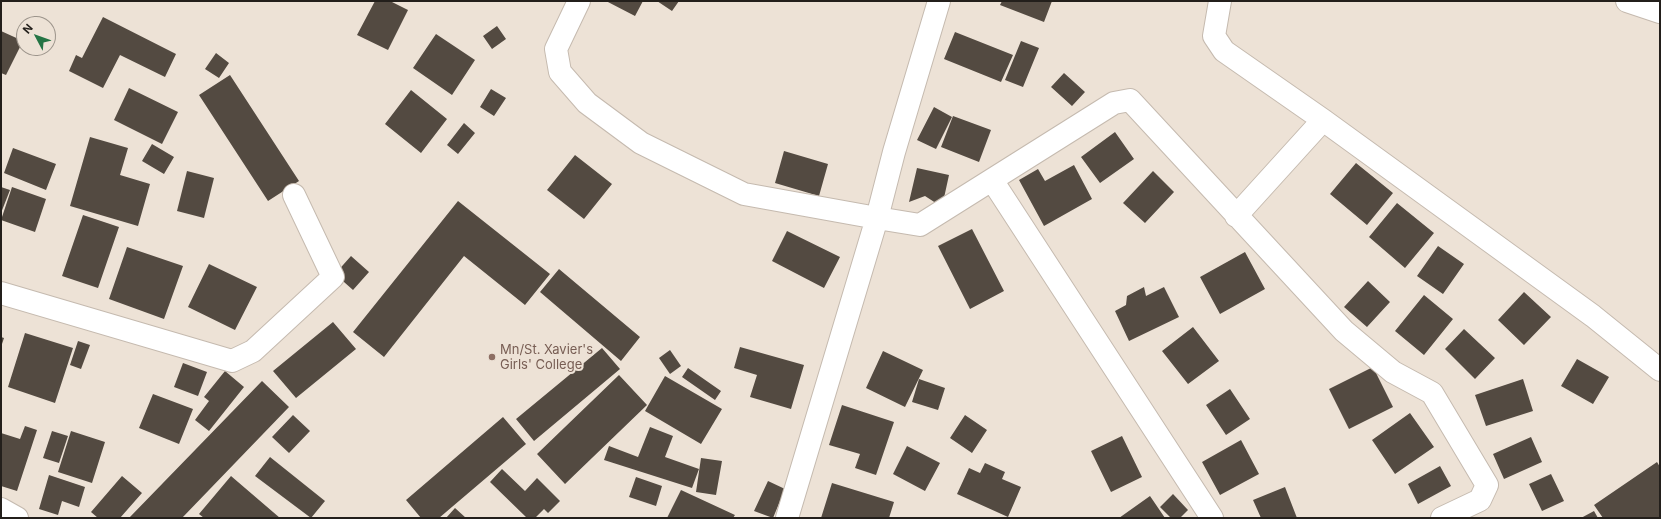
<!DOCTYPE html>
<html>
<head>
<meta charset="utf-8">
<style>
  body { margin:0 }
  #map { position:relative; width:1661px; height:519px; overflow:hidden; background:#ede2d6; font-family:Inter,sans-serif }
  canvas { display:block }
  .frame { position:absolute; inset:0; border:2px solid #231f1b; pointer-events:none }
  .north { position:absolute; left:16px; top:16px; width:40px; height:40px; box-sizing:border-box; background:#ede2d6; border:1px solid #9c948b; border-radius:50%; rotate:311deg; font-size:11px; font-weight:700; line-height:16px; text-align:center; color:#231f1b }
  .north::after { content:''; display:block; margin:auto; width:14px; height:18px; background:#247444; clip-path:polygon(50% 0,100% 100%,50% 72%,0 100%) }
</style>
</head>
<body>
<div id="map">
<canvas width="1661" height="519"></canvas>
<div class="frame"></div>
<div class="north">N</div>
</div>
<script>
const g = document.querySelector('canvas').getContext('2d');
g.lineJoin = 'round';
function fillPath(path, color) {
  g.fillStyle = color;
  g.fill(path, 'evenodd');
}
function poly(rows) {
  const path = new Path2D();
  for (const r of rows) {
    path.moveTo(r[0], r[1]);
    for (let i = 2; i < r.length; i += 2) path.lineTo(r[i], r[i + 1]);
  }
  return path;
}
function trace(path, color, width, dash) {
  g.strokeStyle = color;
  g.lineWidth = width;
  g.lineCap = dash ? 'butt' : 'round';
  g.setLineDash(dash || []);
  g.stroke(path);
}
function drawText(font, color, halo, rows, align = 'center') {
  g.font = font + ' Inter,sans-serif';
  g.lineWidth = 4;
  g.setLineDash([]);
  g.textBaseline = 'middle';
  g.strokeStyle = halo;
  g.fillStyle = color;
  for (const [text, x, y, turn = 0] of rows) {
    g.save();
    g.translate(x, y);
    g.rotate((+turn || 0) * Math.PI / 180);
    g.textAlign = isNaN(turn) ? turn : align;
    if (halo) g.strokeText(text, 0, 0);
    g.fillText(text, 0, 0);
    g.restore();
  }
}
fillPath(poly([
  [375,1,390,1,408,10,388,50,357,35],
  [606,1,643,1,635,16],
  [657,1,679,1,672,11],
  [1002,1,1052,1,1044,22,1000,5],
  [103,17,176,54,165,77,120,55,103,88,69,71,76,55,82,58],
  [497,26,506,39,492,49,483,36],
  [1,31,23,41,6,75,1,73],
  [955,32,1013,55,1001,82,944,59],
  [436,34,475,60,452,95,413,68],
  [1021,41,1039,48,1023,87,1005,80],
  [216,53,229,63,219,78,205,69],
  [1064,73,1085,92,1072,106,1051,87],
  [230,75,299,181,268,201,199,95],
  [129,88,178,112,162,144,114,120],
  [491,89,506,98,494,116,480,107],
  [411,90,447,119,421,153,385,124],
  [934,107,952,117,936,149,917,140],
  [953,116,991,130,979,162,941,147],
  [464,123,475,133,458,154,447,145],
  [1115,132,1134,159,1100,183,1081,157],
  [90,137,128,148,120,175,150,184,138,226,70,206],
  [152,144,174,157,164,174,142,161],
  [13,148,56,164,46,190,4,173],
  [784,151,828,164,819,196,775,183],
  [575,155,612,184,584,219,547,190],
  [1356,163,1393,193,1367,225,1330,194],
  [1074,165,1092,199,1044,226,1019,180,1038,169,1045,181],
  [917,168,949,175,942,207,925,196,909,202],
  [187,171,214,178,204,218,177,211],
  [1153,171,1174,192,1145,223,1123,203],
  [1,187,10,190,1,213],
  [12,187,46,199,35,232,1,220],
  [458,201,550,274,525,305,464,256,384,357,353,332],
  [1397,203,1434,233,1405,268,1369,237],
  [83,215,119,227,98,288,62,276],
  [972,229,1004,291,970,309,938,246],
  [787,231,840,257,824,288,772,261],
  [1438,246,1464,264,1443,294,1417,276],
  [127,247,183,266,164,319,109,299],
  [1245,252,1265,289,1220,314,1200,277],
  [351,256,369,272,353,290,335,274],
  [209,264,257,287,235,330,188,307],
  [559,269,640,337,621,361,540,292],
  [1368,281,1390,302,1367,327,1344,307],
  [1144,287,1146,296,1164,287,1179,317,1129,341,1115,311,1126,305,1127,296],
  [1524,292,1551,317,1524,345,1498,320],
  [1424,295,1453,319,1424,355,1395,331],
  [333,322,356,349,296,398,273,371],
  [1193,327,1219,361,1188,384,1162,351],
  [1464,329,1495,358,1475,379,1445,349],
  [25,333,73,348,55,403,8,387],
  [1,337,4,338,1,347],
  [78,341,90,345,81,369,70,365],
  [740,347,804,365,791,409,750,397,757,375,734,368],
  [602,348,620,369,534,441,516,419],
  [670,350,681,366,670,374,659,358],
  [883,351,923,370,905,407,866,388],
  [1577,359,1609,377,1593,404,1561,386],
  [183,363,207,372,198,396,174,387],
  [1373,367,1393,407,1349,429,1329,389],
  [688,368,721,391,715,400,682,377],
  [225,371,244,387,209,431,195,420,209,401,204,397],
  [619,375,647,405,565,484,537,454],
  [665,376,722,409,701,444,645,411],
  [919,379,945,388,938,410,912,402],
  [1523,379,1533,411,1486,426,1475,395],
  [262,381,289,407,182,518,129,518],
  [1230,389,1250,419,1226,435,1206,405],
  [153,394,193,409,179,444,139,428],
  [842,405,894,422,876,475,855,468,860,454,829,445],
  [1410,413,1434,447,1395,474,1372,440],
  [293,415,310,431,289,453,272,437],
  [965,415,987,430,972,453,950,438],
  [503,417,526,444,439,518,421,518,406,500],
  [25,426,37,430,17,491,1,486,1,433,20,439],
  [650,427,673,436,665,457,699,469,692,488,604,460,609,446,638,457],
  [52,431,68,436,59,463,43,458],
  [71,431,105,442,92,483,58,472],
  [1122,436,1142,477,1111,492,1091,451],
  [1531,437,1542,462,1504,479,1493,454],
  [1241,440,1259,474,1220,495,1202,462],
  [907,446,940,463,925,491,893,474],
  [270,457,325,501,311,518,255,476],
  [701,458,722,461,716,495,696,492],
  [1657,462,1660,467,1660,518,1603,518,1594,505],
  [985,463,1005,472,1002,479,1021,487,1008,517,957,494,969,468,980,473],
  [1440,466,1451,486,1418,504,1408,484],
  [502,469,525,491,537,478,560,501,548,513,544,509,535,518,527,518,490,482],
  [1551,474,1564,501,1542,511,1529,484],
  [49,475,85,487,79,507,62,501,58,515,39,509],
  [122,476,142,493,120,518,98,518,91,512],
  [231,476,280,518,204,518,199,514],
  [636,477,662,486,656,506,629,497],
  [768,481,785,489,773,518,754,511],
  [832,483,894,502,889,518,821,518],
  [1285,487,1297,518,1261,518,1253,500],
  [681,490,735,515,733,518,667,518],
  [1173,494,1188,510,1180,518,1171,518,1160,507],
  [1150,496,1165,518,1119,518],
  [455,508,466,518,446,518],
  [1594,511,1598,518,1581,518]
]), '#534a41');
const minor = poly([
  [579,1,556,49,560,72,587,103,641,143,744,194,877,218,920,225,1114,103,1130,100,1344,331,1393,372,1432,393,1487,485,1480,500,1442,518],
  [1220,1,1214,36,1224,51,1323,120,1593,316,1660,370],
  [1627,1,1660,12],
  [992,180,1212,518],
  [1236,216,1323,120],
  [1,293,232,361,253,351,333,277,294,195],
  [1,509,17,518],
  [787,518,877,218,894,152,939,1]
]);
trace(minor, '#c5baaf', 24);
trace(minor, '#fff', 22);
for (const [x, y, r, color] of [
  [492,357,4,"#8d6e63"]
]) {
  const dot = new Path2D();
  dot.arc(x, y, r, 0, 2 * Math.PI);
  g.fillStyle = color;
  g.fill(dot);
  trace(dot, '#ede2d6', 1.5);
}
drawText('13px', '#785e54', '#ede2d6', [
  ["Mn/St. Xavier's",500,350],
  ["Girls' College",500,365]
], 'left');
</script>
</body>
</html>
